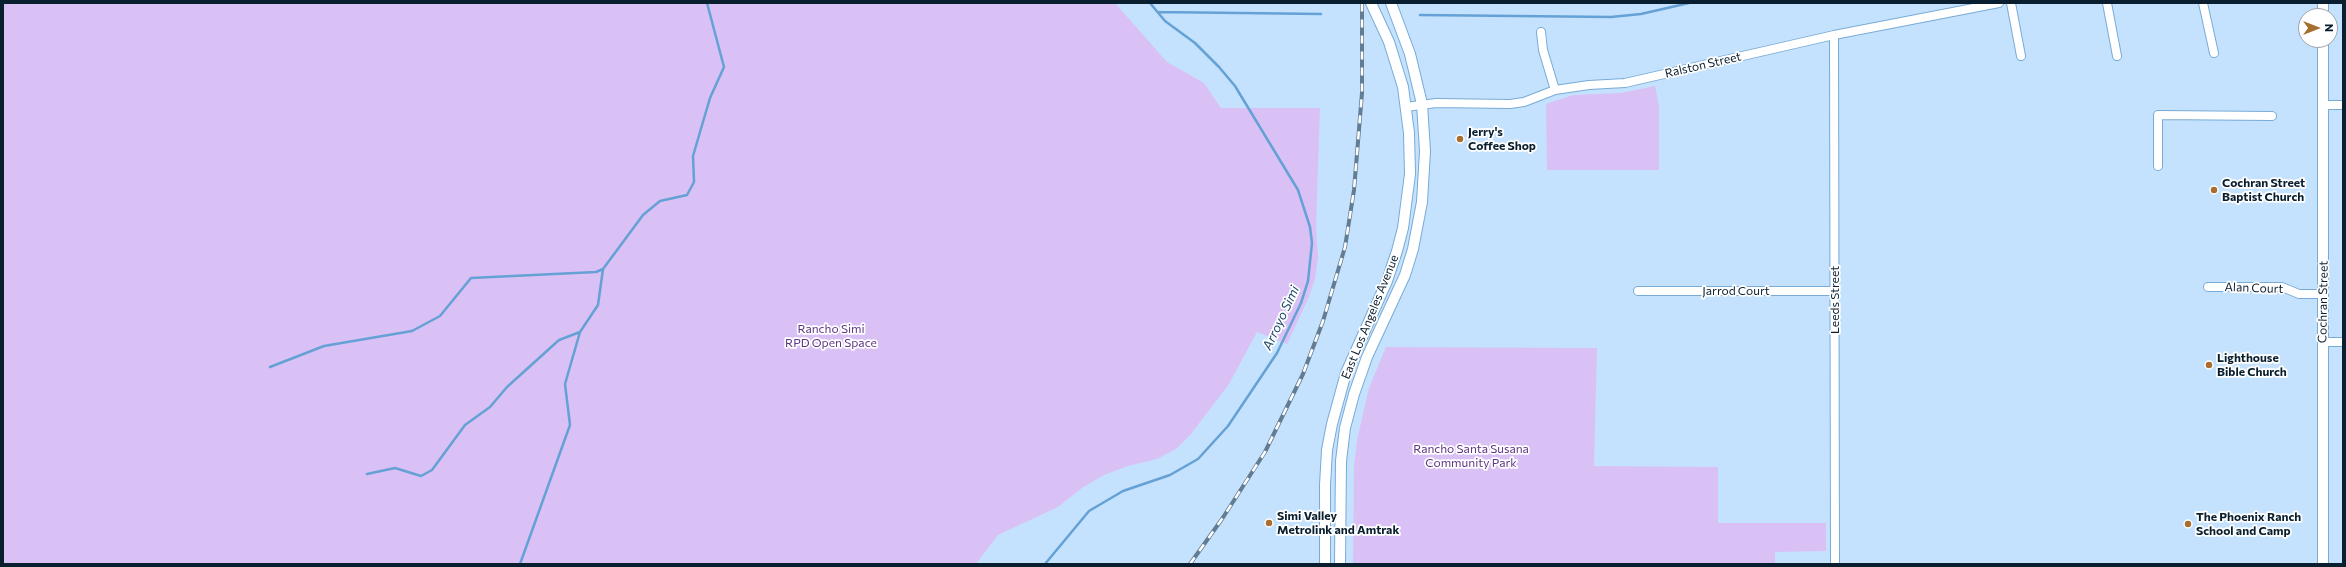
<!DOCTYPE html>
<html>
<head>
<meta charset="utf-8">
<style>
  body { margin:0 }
  #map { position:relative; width:2346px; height:567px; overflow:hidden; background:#c4e2fe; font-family:Commissioner,sans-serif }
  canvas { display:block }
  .frame { position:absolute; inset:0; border:4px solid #091e2e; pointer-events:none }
  .north { position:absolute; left:2298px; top:8px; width:40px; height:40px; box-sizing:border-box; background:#fff; border:1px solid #9da5ab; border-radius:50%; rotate:90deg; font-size:11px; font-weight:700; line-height:16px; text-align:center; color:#091e2e }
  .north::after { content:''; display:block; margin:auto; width:14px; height:18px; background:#a86e2e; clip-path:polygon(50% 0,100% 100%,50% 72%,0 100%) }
</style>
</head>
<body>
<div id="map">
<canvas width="2346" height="567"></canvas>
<div class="frame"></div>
<div class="north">N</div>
</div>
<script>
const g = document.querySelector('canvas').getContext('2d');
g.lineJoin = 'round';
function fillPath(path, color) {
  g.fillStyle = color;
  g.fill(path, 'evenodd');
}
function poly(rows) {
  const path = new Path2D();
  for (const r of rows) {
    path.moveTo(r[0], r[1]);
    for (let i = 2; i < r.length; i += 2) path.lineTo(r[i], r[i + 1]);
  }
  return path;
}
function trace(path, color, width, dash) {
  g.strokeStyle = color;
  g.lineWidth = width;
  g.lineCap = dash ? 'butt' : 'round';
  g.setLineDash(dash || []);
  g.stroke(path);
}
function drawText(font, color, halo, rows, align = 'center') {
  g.font = font + ' Commissioner,sans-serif';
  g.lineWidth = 3.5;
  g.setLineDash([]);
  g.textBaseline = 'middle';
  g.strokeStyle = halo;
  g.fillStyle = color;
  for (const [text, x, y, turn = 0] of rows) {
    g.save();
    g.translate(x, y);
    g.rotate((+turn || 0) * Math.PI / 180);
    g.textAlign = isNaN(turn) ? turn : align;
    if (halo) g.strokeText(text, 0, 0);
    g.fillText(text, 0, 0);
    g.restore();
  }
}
fillPath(poly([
  [3,3,1115,3,1167,62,1204,83,1221,108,1320,108,1316,225,1318,257,1315,279,1308,299,1287,344,1257,332,1229,384,1191,434,1176,449,1157,459,1128,466,1104,475,1082,488,1058,507,998,535,976,564,3,564],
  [1655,86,1659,106,1659,170,1547,170,1546,104,1573,95,1621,93],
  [1386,347,1597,348,1594,466,1718,467,1718,523,1826,523,1826,551,1775,552,1775,564,1353,564,1354,466,1357,440,1369,388]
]), '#d9c1f6');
trace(poly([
  [1158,12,1321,14],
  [1420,15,1611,17,1641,14,1689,3],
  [270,367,324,346,412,331,440,316,471,278,596,272,603,269],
  [367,474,395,468,421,476,432,470,465,425,490,407,507,387,559,340,580,332,598,305,603,269,643,215,660,201,687,195,694,182,693,156,710,98,724,67,707,3],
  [520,564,570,425,565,384,580,332],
  [1045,564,1089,511,1123,491,1170,475,1198,459,1228,426,1277,353,1301,303,1308,281,1312,243,1310,227,1298,190,1235,86,1219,67,1195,43,1165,21,1150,3]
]), '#65a1d4', 2.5);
const minor = poly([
  [2011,3,2021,56],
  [2107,3,2117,56],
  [2203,3,2214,53],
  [1541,32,1543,50,1555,90],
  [1834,35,1835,564],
  [2323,105,2343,105],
  [1406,107,1436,103,1510,104,1524,102,1555,90,1589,85,1625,83,1834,35,1999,3],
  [2158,166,2158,115,2272,116],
  [2208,287,2282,287,2299,294,2324,294],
  [1638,291,1835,291],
  [2323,342,2343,342]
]);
const major = poly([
  [2323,16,2323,3],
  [1325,564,1325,485,1327,450,1332,424,1346,373,1387,281,1397,251,1403,228,1410,174,1409,133,1403,87,1389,42,1371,3],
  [1340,564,1341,461,1345,428,1354,394,1367,357,1405,275,1413,249,1422,202,1425,151,1422,104,1410,54,1391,3],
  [2323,564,2323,40]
]);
trace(minor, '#78abd6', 10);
trace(major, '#78abd6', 12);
trace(minor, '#fff', 8);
trace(major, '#fff', 10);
const rail = poly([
  [1190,564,1222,519,1265,452,1303,374,1323,321,1345,247,1354,190,1362,93,1362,3]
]);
trace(rail, '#637c92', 4);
trace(rail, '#fff', 2.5, [8]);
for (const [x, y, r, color] of [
  [1460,139,4,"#a86e2e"],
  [2214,190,4,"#a86e2e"],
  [2209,365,4,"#a86e2e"],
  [1269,523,4,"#a86e2e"],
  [2188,524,4,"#a86e2e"]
]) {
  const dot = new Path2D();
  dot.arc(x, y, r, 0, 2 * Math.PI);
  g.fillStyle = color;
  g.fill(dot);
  trace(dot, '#fff', 1.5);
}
drawText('12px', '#091e2e', '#fff', [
  ["Ralston Street",1703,65,-13],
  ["Alan Court",2254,288,2],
  ["Jarrod Court",1736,291],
  ["Leeds Street",1835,300,-90],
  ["Cochran Street",2323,302,-89],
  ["East Los Angeles Avenue",1370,317,-68]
]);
drawText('bold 12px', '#091e2e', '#fff', [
  ["Jerry's",1468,132],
  ["Coffee Shop",1468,146],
  ["Cochran Street",2222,183],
  ["Baptist Church",2222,197],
  ["Lighthouse",2217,358],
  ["Bible Church",2217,372],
  ["Simi Valley",1277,516],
  ["Metrolink and Amtrak",1277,530],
  ["The Phoenix Ranch",2196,517],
  ["School and Camp",2196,531]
], 'left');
drawText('12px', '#5d3583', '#fff', [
  ["Rancho Simi",831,329],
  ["RPD Open Space",831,343],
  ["Rancho Santa Susana",1471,449],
  ["Community Park",1471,463]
]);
drawText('italic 13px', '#1a4769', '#fff', [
  ["Arroyo Simi",1281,318,-65]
]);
</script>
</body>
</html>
